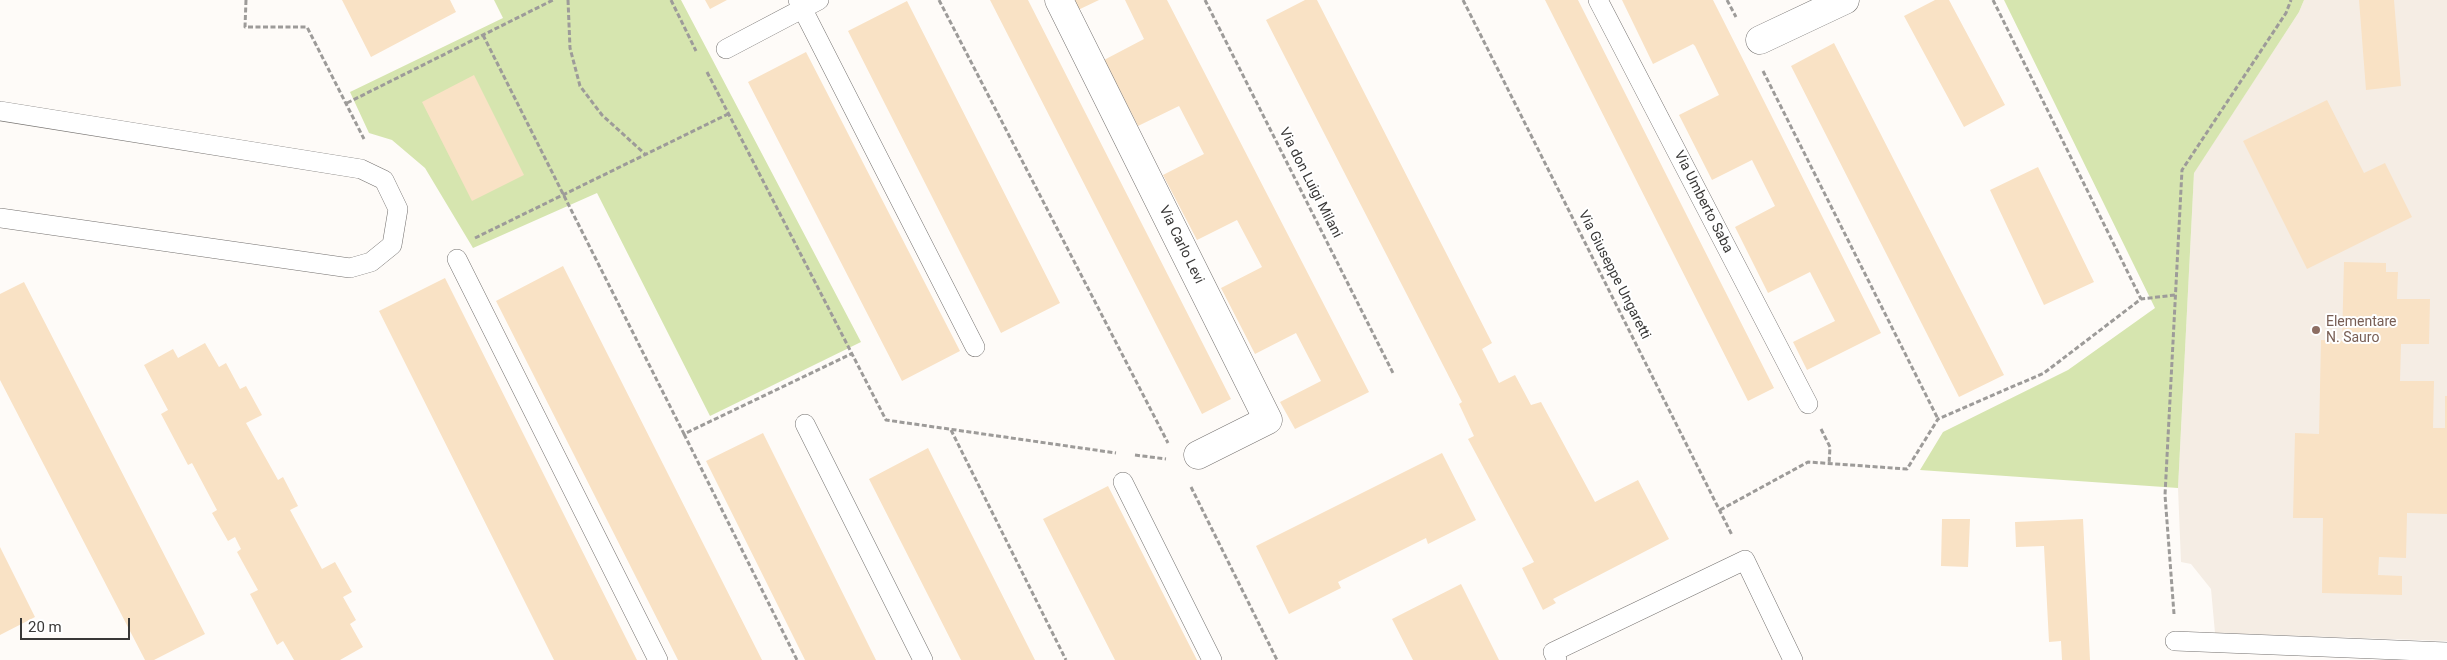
<!DOCTYPE html>
<html>
<head>
<meta charset="utf-8">
<style>
  body { margin:0 }
  #map { position:relative; width:2447px; height:660px; overflow:hidden; background:#fefbf8; font-family:Roboto,sans-serif }
  canvas { display:block }
  .scale { position:absolute; left:20px; top:618px; width:110px; height:22px; box-sizing:border-box; border:2px solid #393837; border-top:0; padding-left:6px; font-size:15px; line-height:18px; white-space:nowrap; color:#393837; -webkit-text-stroke:4px #fff; paint-order:stroke }
</style>
</head>
<body>
<div id="map">
<canvas width="2447" height="660"></canvas>
<div class="scale">20 m</div>
</div>
<script>
const g = document.querySelector('canvas').getContext('2d');
g.lineJoin = 'round';
function fillPath(path, color) {
  g.fillStyle = color;
  g.fill(path, 'evenodd');
}
function poly(rows) {
  const path = new Path2D();
  for (const r of rows) {
    path.moveTo(r[0], r[1]);
    for (let i = 2; i < r.length; i += 2) path.lineTo(r[i], r[i + 1]);
  }
  return path;
}
function trace(path, color, width, dash) {
  g.strokeStyle = color;
  g.lineWidth = width;
  g.lineCap = dash ? 'butt' : 'round';
  g.setLineDash(dash || []);
  g.stroke(path);
}
function drawText(font, color, halo, rows, align = 'center') {
  g.font = font + ' Roboto,sans-serif';
  g.lineWidth = 4;
  g.setLineDash([]);
  g.textBaseline = 'middle';
  g.strokeStyle = halo;
  g.fillStyle = color;
  for (const [text, x, y, turn = 0] of rows) {
    g.save();
    g.translate(x, y);
    g.rotate((+turn || 0) * Math.PI / 180);
    g.textAlign = isNaN(turn) ? turn : align;
    if (halo) g.strokeText(text, 0, 0);
    g.fillText(text, 0, 0);
    g.restore();
  }
}
fillPath(poly([
  [2304,0,2447,0,2447,641,2215,633,2211,589,2191,564,2181,562,2178,488,2194,172,2299,12]
]), '#f5ede4');
fillPath(poly([
  [494,0,681,0,861,342,710,416,597,193,473,248,425,168,392,140,369,133,350,92,503,18],
  [2004,0,2304,0,2299,12,2194,173,2178,488,1920,470,1943,432,2068,370,2155,308]
]), '#d6e5af');
fillPath(poly([
  [342,0,450,0,456,12,371,57],
  [705,0,727,0,710,9],
  [990,0,1028,0,1231,399,1202,414],
  [1073,0,1099,0,1078,10],
  [1125,0,1167,0,1369,392,1295,429,1280,402,1321,381,1296,333,1255,354,1221,288,1262,267,1237,220,1197,240,1163,175,1204,154,1179,106,1138,126,1104,60,1144,39],
  [1305,0,1317,0,1492,343,1482,349,1499,383,1515,375,1531,405,1541,402,1595,502,1638,480,1669,539,1553,599,1556,603,1543,610,1522,568,1534,562,1468,439,1474,436,1459,404,1462,402,1266,20],
  [1545,0,1578,0,1774,388,1748,401],
  [1622,0,1713,0,1881,333,1807,370,1793,342,1835,321,1810,272,1768,293,1735,227,1775,206,1752,160,1712,180,1679,115,1719,95,1695,46,1693,44,1653,64],
  [1935,0,1949,0,2005,105,1964,127,1904,16],
  [2359,0,2394,0,2401,86,2366,90],
  [907,1,1060,303,1001,333,848,31],
  [1834,43,2004,375,1959,397,1791,66],
  [806,52,960,351,902,381,748,82],
  [474,75,524,175,472,201,422,102],
  [2327,100,2364,173,2385,163,2412,217,2307,269,2243,141],
  [2038,167,2094,282,2044,305,1990,190],
  [2344,262,2386,263,2386,272,2398,272,2397,299,2430,299,2429,344,2401,344,2400,381,2434,381,2433,428,2445,428,2445,396,2447,396,2447,514,2407,513,2406,558,2379,557,2378,575,2402,576,2402,595,2322,593,2323,518,2293,518,2295,433,2319,434,2321,340,2342,341],
  [563,266,762,660,678,660,496,301],
  [445,278,637,660,554,660,379,311],
  [24,282,205,634,154,660,145,660,0,380,0,294],
  [205,343,219,367,226,363,240,389,246,386,262,415,246,423,278,480,283,477,298,506,290,510,322,569,335,562,352,592,343,597,356,620,350,624,363,647,340,660,294,660,283,641,277,645,250,594,258,590,237,552,241,549,235,537,228,541,212,513,217,510,192,463,188,465,161,414,168,410,144,365,173,349,178,358],
  [763,433,876,660,805,660,706,461],
  [928,448,1035,660,961,660,869,479],
  [1442,453,1476,520,1428,544,1426,538,1338,582,1341,588,1289,614,1256,546],
  [1108,486,1197,660,1115,660,1043,519],
  [1942,519,1970,519,1968,567,1941,566],
  [2083,519,2090,660,2062,660,2061,641,2049,642,2044,546,2016,547,2015,522],
  [0,547,35,617,0,635],
  [1461,584,1499,660,1413,660,1392,619]
]), '#f9e2c5');
const service = poly([
  [798,0,975,347],
  [1598,0,1808,404],
  [726,49,819,0],
  [0,111,361,169,384,180,398,209,392,245,371,262,350,268,0,218],
  [457,259,658,660],
  [805,424,923,660],
  [1123,482,1212,660],
  [2175,641,2447,652],
  [1557,660,1553,652,1745,560,1793,660]
]);
const minor = poly([
  [1059,0,1268,420,1198,455],
  [1760,40,1845,0]
]);
trace(service, '#74716f', 20);
trace(minor, '#74716f', 29);
trace(poly([
  [246,0,245,27,307,27,364,139],
  [568,0,570,48,580,86,602,115,645,154],
  [671,0,696,51],
  [939,0,1168,443],
  [1205,0,1394,375],
  [1463,0,1732,535],
  [1727,0,1736,17],
  [1993,0,2141,299],
  [483,35,684,434,851,354],
  [1763,71,1938,419],
  [707,72,886,420,1116,453],
  [347,103,553,0],
  [475,238,728,114],
  [1821,429,1830,447,1829,464],
  [951,430,1066,660],
  [684,434,797,660],
  [1135,455,1166,459],
  [1191,487,1277,660],
  [1720,510,1808,462,1907,469,1938,419,2044,373,2141,299,2175,295],
  [2174,614,2165,495,2182,170,2286,13,2291,0]
]), '#9d9b99', 3, [5, 2.5]);
trace(service, '#fff', 19);
trace(minor, '#fff', 28);
for (const [x, y, r, color] of [
  [2316,330,5,"#8d6e63"]
]) {
  const dot = new Path2D();
  dot.arc(x, y, r, 0, 2 * Math.PI);
  g.fillStyle = color;
  g.fill(dot);
  trace(dot, '#fff', 2);
}
drawText('14px', '#393837', '#fff', [
  ["Via don Luigi Milani",1310,183,63],
  ["Via Umberto Saba",1703,202,63],
  ["Via Carlo Levi",1181,245,64],
  ["Via Giuseppe Ungaretti",1614,275,63]
]);
drawText('14px', '#785e54', '#fff', [
  ["Elementare",2326,322],
  ["N. Sauro",2326,338]
], 'left');
</script>
</body>
</html>
